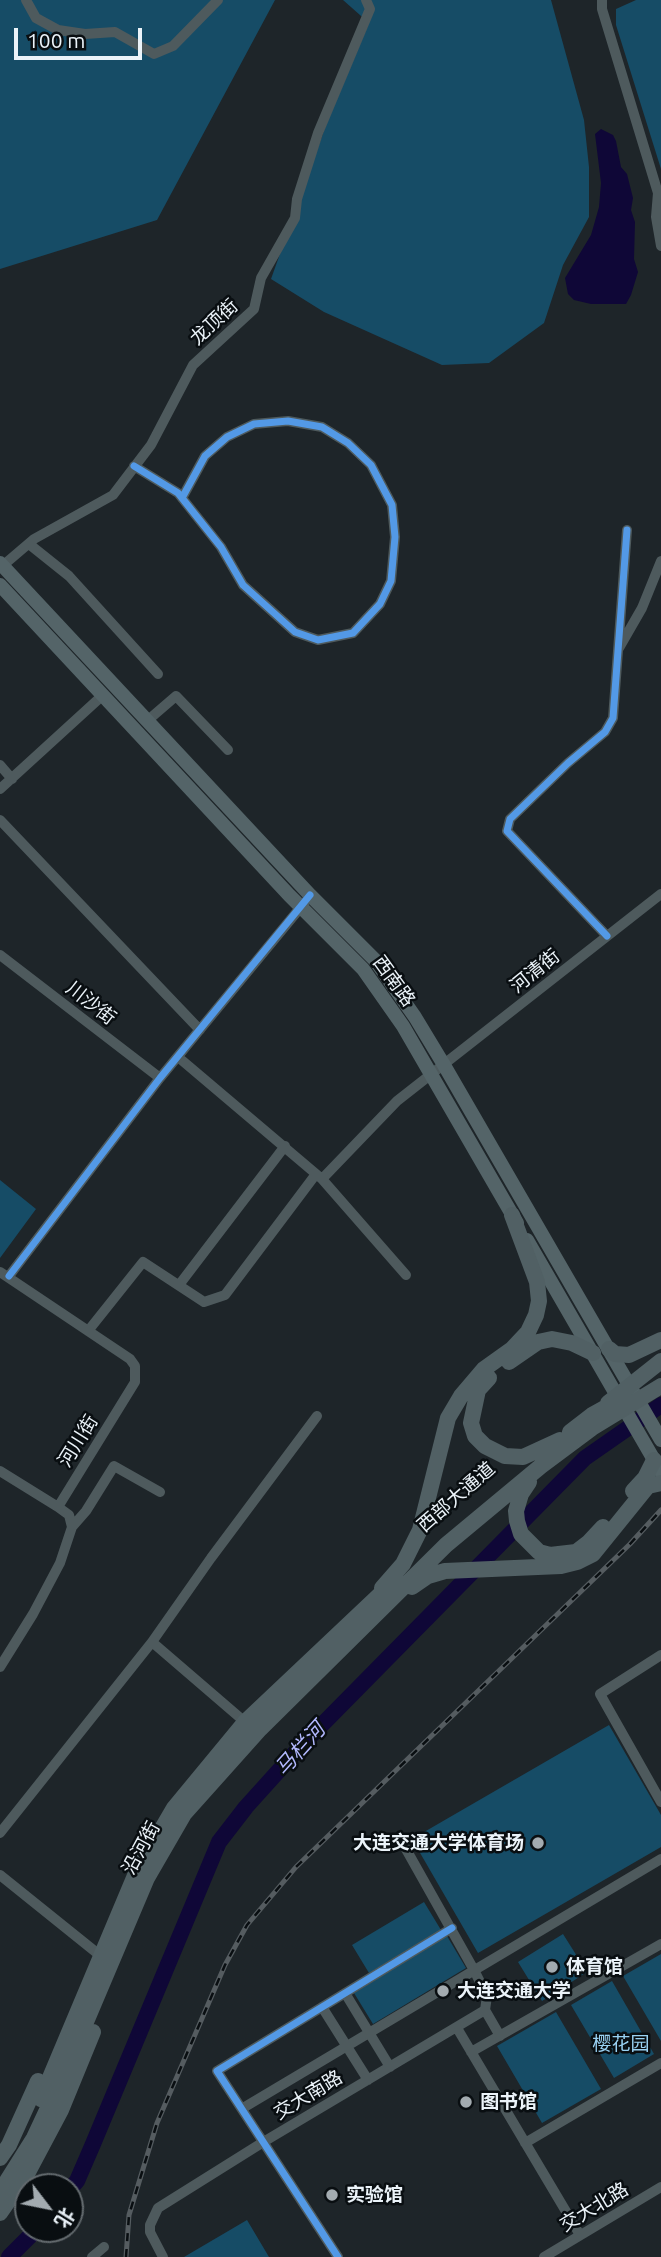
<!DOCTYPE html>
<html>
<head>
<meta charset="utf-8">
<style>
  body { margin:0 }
  #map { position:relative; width:661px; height:2257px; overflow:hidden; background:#1e2529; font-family:Ubuntu,"Noto Sans SC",sans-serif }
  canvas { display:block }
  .north { position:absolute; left:14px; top:2173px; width:70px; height:70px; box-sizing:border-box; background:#090e11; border:2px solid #636a6e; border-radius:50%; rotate:122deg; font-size:19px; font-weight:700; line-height:28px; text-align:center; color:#ebf3f9 }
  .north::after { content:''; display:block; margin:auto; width:24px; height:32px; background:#a3abb0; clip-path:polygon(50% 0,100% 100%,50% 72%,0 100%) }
  .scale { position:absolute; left:14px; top:28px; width:128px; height:32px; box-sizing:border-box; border:4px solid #ebf3f9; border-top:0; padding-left:9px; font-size:21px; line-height:24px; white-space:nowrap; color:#ebf3f9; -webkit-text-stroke:5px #090e11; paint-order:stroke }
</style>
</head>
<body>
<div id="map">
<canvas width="661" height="2257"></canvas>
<div class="north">北</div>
<div class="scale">100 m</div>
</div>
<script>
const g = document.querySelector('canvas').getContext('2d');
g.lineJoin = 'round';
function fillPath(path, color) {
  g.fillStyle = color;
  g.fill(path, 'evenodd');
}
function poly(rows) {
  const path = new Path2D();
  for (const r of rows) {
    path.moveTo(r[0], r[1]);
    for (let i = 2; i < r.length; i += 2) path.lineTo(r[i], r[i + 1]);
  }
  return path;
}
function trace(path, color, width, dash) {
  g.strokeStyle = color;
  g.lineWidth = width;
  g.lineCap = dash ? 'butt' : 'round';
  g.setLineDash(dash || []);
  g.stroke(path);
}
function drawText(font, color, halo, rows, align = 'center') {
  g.font = font + ' Ubuntu,"Noto Sans SC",sans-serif';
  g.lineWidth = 5;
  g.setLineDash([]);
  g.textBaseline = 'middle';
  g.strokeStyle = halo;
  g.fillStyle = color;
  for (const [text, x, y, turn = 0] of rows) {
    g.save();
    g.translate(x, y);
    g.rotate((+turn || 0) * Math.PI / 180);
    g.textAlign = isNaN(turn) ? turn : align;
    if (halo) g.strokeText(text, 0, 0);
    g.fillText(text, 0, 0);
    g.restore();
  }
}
fillPath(poly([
  [0,0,275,0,157,220,0,269],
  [343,0,551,0,584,120,589,167,589,217,563,265,544,323,489,363,442,365,324,312,271,279,326,125,369,23],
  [636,0,661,0,661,169,616,25,616,9],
  [0,1180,36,1209,0,1258],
  [609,1725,661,1815,661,1847,478,1953,412,1839],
  [424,1902,441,1930,369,1973,352,1945],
  [563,1934,587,1972,542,2001,518,1962],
  [447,1936,466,1968,373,2024,354,1993],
  [661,1954,661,2041,623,1976],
  [612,1981,654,2054,614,2078,571,2005],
  [556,2012,601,2089,542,2123,497,2046],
  [247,2220,269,2257,184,2257]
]), '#164c66');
fillPath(poly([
  [601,129,613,135,616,141,621,167,627,174,633,198,631,210,635,222,634,259,638,272,631,295,626,304,591,304,574,300,568,294,565,278,591,235,599,207,601,183,595,134]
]), '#0f0737');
trace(poly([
  [70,2189,77,2181,93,2144,219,1842,246,1807,301,1746,585,1458,661,1405],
  [9,2257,37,2229]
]), '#0f0737', 16);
trace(poly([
  [26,0,36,18,58,30,85,34,115,32,154,54,173,46,218,0],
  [602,0,602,9,658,193,656,217,661,246],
  [134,466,178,493,182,498,221,547,243,585,295,632,318,640,353,633,380,604,391,581,395,537,392,505,371,465,348,443,322,427,288,421,254,424,227,437,205,456,182,498],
  [29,544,69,576,158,674],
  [0,568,34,539,113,495,151,445,193,365,254,309,261,278,295,218,297,199,318,133,370,9,366,0],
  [619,648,642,608,661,561],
  [147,721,176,696,228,750],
  [0,765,12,779],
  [0,789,103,695],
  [0,820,200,1030],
  [607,936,507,831,510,819,568,763,605,732,613,718,627,530],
  [0,955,160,1078],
  [178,1057,322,1179,406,1275],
  [322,1179,397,1101,661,894],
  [0,1272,130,1359,135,1366,135,1382,58,1507],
  [9,1276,160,1078,305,902],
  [179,1285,285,1146],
  [88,1331,143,1262,204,1302,225,1295,316,1174],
  [0,1471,58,1507,69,1515,72,1527,60,1563,33,1614,0,1667],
  [72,1527,86,1511,114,1466,160,1492],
  [661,1655,600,1694,661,1802],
  [245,1722,152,1642,211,1558,317,1416],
  [0,1833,152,1642],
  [402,1842,474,1970,487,1996,485,2010,500,2036],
  [0,1875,97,1953],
  [345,1993,390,2067],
  [322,2007,368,2080],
  [457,2028,580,2235],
  [471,2052,661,1944],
  [243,2108,661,1859],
  [525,2143,661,2063],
  [92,2257,104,2247],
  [163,2257,150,2232,150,2225,158,2208,265,2141,485,2010],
  [338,2257,217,2071,452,1928],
  [544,2257,661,2187]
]), '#4e5a5d', 10);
trace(poly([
  [0,563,310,895,375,960,415,1017,444,1065,661,1440],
  [0,585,289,895,363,969,403,1026,517,1223],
  [527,1240,661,1472]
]), '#546468', 14);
trace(poly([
  [609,1349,615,1354,629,1355,661,1340],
  [509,1362,538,1342,552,1339,572,1343,593,1353],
  [489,1378,478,1390,471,1423,475,1436,485,1446,505,1456,523,1457,560,1440],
  [608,1403,661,1361],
  [570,1432,592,1415,619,1400],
  [529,1482,521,1494,516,1511,517,1521,521,1534,539,1552,550,1555,576,1552,589,1542,603,1527],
  [633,1491,645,1478,654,1460],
  [412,1587,428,1576,445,1571,561,1566,577,1562,593,1554,648,1486,661,1483],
  [382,1588,403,1564,420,1530,448,1418,461,1396,484,1369,512,1349,528,1332,536,1315,539,1301,537,1282,512,1215],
  [41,2099,136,1873,174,1808,245,1722,391,1584],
  [0,2158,9,2145,38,2081],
  [0,2192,34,2138,64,2074,147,1878,184,1814,260,1729,446,1545,541,1466,592,1428,661,1386],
  [0,2213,27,2174,61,2110,93,2032]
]), '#516064', 16);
const rail = poly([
  [126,2257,129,2215,157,2123,225,1965,247,1925,296,1867,630,1544,661,1510]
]);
trace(rail, '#555c60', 5);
trace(rail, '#090e11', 2.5, [8]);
trace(poly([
  [134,466,178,493,182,498,221,547,243,585,295,632,318,640,353,633,380,604,391,581,395,537,392,505,371,465,348,443,322,427,288,421,254,424,227,437,205,456,182,498],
  [607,936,507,831,510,819,568,763,605,732,613,718,627,530],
  [9,1276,160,1078,310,895],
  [338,2257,217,2071,452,1928]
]), '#5399e6', 7);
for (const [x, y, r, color] of [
  [538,1843,7,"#a3abb0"],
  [552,1967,7,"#a3abb0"],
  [443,1991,7,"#a3abb0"],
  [466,2102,7,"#a3abb0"],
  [332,2195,7,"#a3abb0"]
]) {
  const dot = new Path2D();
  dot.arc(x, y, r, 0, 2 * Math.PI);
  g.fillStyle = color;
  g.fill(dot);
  trace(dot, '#090e11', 2.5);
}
drawText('19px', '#ebf3f9', '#090e11', [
  ["龙顶街",214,322,-43],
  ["河清街",535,971,-39],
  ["西南路",394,981,54],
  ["川沙街",91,1003,38],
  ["河川街",78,1441,-58],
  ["西部大通道",456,1497,-41],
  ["沿河街",141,1848,-61],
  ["交大南路",308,2095,-31],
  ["交大北路",594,2207,-31]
]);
drawText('bold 19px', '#ebf3f9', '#090e11', [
  ["大连交通大学体育场",524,1843,"right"],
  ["体育馆",566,1967],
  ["大连交通大学",457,1991],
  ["图书馆",480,2102],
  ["实验馆",346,2195]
], 'left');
drawText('19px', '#99d1f2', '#090e11', [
  ["樱花园",621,2044]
]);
drawText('italic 21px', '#b3b9ff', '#090e11', [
  ["马栏河",300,1749,-48]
]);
</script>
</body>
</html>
